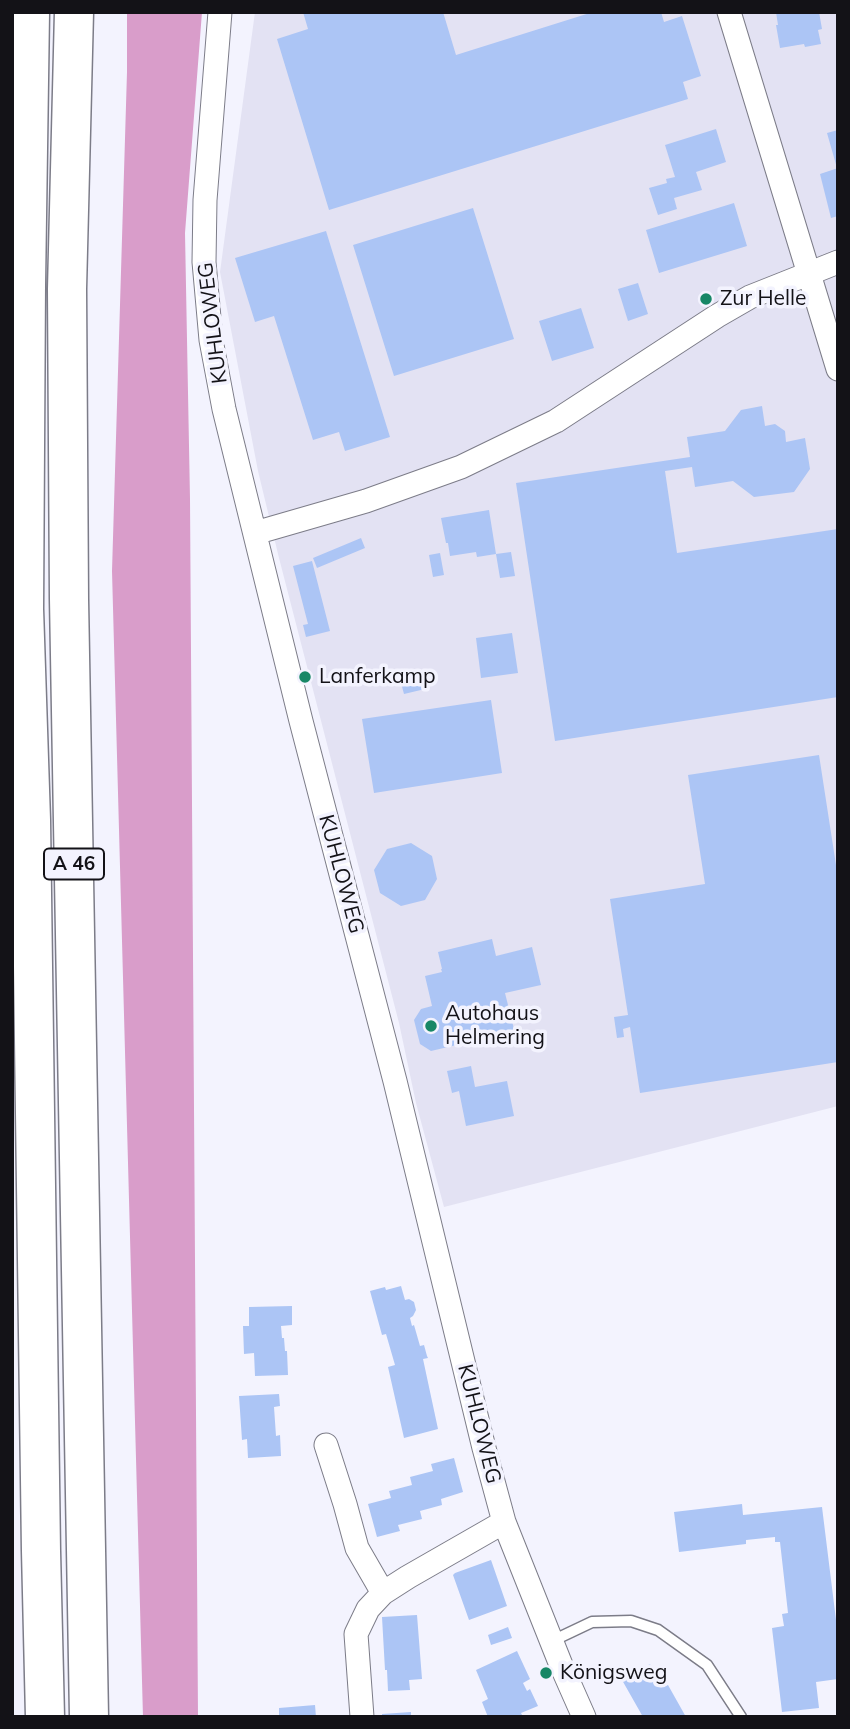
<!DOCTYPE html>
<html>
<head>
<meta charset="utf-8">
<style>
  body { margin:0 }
  #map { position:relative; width:850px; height:1729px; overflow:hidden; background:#f3f3fe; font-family:Mulish,sans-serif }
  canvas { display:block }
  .frame { position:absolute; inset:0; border:14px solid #131217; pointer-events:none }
</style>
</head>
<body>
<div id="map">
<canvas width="850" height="1729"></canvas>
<div class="frame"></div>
</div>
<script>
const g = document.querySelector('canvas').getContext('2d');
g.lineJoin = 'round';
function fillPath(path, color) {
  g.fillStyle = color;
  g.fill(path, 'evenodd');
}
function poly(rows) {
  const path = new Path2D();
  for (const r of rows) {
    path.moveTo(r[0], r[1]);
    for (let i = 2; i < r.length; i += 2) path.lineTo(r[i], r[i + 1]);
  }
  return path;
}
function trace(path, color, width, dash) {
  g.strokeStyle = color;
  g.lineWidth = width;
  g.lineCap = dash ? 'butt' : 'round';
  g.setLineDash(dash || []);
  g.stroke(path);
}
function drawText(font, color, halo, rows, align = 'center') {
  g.font = font + ' Mulish,sans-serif';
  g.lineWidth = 7;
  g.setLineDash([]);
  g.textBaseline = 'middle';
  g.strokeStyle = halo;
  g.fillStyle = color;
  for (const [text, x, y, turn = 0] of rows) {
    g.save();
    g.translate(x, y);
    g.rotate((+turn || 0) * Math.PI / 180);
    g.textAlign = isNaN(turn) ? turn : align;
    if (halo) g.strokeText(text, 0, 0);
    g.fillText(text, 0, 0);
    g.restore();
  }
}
fillPath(poly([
  [255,12,838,12,838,1106,444,1207,416,1103,399,1023,279,558,258,471,220,272]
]), '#e3e2f3');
fillPath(poly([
  [127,12,202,12,185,233,190,499,198,1717,143,1717,112,571,127,72]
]), '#d99dca');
fillPath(poly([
  [303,12,443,12,456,55,593,12,661,12,664,22,682,16,701,76,683,82,688,99,329,210,277,39,308,29],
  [776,12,819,12,822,29,818,30,821,44,805,47,804,44,780,48,776,25,778,25],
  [716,129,726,162,696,172,702,190,674,198,677,209,658,215,649,188,667,183,666,179,675,177,665,145],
  [838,130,838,168,837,168,827,133],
  [838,168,838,216,831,218,820,174],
  [734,203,747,246,659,273,646,230],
  [473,208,514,339,394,376,353,245],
  [326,231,390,437,345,451,339,432,313,440,274,316,255,322,235,258],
  [638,283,648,314,628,321,618,289],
  [581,308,594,348,552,361,539,321],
  [762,406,765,426,775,424,785,431,786,442,805,438,810,469,794,492,754,497,733,481,695,487,692,467,665,471,677,553,838,529,838,697,555,741,516,483,690,457,687,437,725,431,741,410],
  [489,510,496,554,477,557,476,552,450,556,448,543,446,543,441,518],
  [361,538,365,548,317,568,313,558],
  [511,552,515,576,500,578,496,554],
  [440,553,444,575,433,577,429,555],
  [312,561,330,631,306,637,303,625,308,624,293,566],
  [512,633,518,673,481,678,476,638],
  [422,678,425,689,404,694,401,683],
  [491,700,502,773,374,793,362,719],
  [819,755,838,878,838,1062,640,1093,630,1027,623,1029,624,1037,617,1038,614,1017,628,1015,610,899,705,884,688,775],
  [411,843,432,856,437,879,425,900,401,906,380,893,374,870,387,849],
  [492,939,496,956,532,947,541,985,505,993,514,1029,512,1032,431,1051,420,1044,414,1020,421,1009,432,1006,425,976,442,972,441,969,442,969,438,952],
  [471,1066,475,1087,507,1081,514,1116,466,1126,459,1091,452,1093,447,1071],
  [401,1286,405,1300,409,1299,414,1302,416,1310,413,1316,410,1318,412,1326,414,1325,420,1346,424,1345,427,1356,428,1358,423,1359,438,1429,404,1438,388,1367,395,1365,386,1334,382,1335,370,1291,385,1287,386,1290],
  [292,1306,292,1325,281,1326,282,1338,284,1338,285,1351,287,1351,288,1375,255,1376,254,1353,244,1354,243,1326,249,1326,249,1307],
  [279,1394,280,1406,274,1407,276,1436,280,1435,281,1456,248,1458,247,1439,242,1440,239,1396],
  [454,1458,463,1492,441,1499,442,1505,420,1511,422,1519,398,1525,400,1531,377,1537,368,1504,391,1498,389,1491,412,1485,410,1477,433,1471,431,1464],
  [742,1504,743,1515,822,1507,836,1620,838,1620,838,1679,816,1682,819,1708,782,1712,772,1628,784,1626,782,1614,788,1613,780,1542,775,1542,775,1537,746,1540,746,1544,679,1552,674,1512],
  [491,1560,507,1606,469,1620,453,1575,455,1573],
  [417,1615,422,1679,409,1680,410,1690,388,1691,387,1670,385,1670,382,1617],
  [508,1627,512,1638,491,1645,488,1635],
  [517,1651,530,1679,523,1683,527,1691,530,1689,538,1706,521,1713,522,1715,518,1717,488,1717,482,1702,488,1699,476,1670],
  [650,1664,663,1687,668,1685,686,1717,643,1717,622,1680],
  [315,1705,316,1717,279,1717,279,1708],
  [411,1712,411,1717,382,1717,382,1714]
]), '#acc5f5');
const lane = poly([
  [552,1641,592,1622,631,1621,658,1630,707,1665,741,1717]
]);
const street = poly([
  [220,12,205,200,204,262,211,340,224,409,301,721,395,1081,484,1448,504,1522,561,1665,584,1717],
  [729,12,838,369],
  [255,533,366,501,461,467,556,421,717,316,750,297,838,262],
  [326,1445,345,1504,357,1548,383,1593],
  [362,1717,356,1634,368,1609,383,1593,408,1577,504,1522]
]);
const highway = poly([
  [30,12,26,285,24,609,31,820,41,1551,45,1717],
  [74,12,67,289,69,599,89,1717]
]);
trace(lane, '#7c7c88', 13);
trace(street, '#7c7c88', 25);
trace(highway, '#7c7c88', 41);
trace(lane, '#fff', 10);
trace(street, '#fff', 23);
trace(highway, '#fff', 38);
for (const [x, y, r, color] of [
  [706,299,7,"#178766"],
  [305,677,7,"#178766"],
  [431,1026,7,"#178766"],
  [546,1673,7,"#178766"]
]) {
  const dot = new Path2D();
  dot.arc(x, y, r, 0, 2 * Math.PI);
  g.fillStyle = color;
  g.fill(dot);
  trace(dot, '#f3f3fe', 2.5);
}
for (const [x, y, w] of [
  [74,864,60]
]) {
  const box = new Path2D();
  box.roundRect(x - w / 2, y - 15.5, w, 31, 5);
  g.fillStyle = '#f3f3fe';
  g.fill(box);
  trace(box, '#131217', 2);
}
drawText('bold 19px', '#131217', null, [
  ["A 46",74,864]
]);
drawText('21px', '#131217', '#f3f3fe', [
  ["Zur Helle",720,299],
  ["Lanferkamp",319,677],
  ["Autohaus",445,1014],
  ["Helmering",445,1038],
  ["Königsweg",560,1673]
], 'left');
drawText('21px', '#131217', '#f3f3fe', [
  ["KUHLOWEG",213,323,-97],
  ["KUHLOWEG",341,874,75],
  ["KUHLOWEG",479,1424,76]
]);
</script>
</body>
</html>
